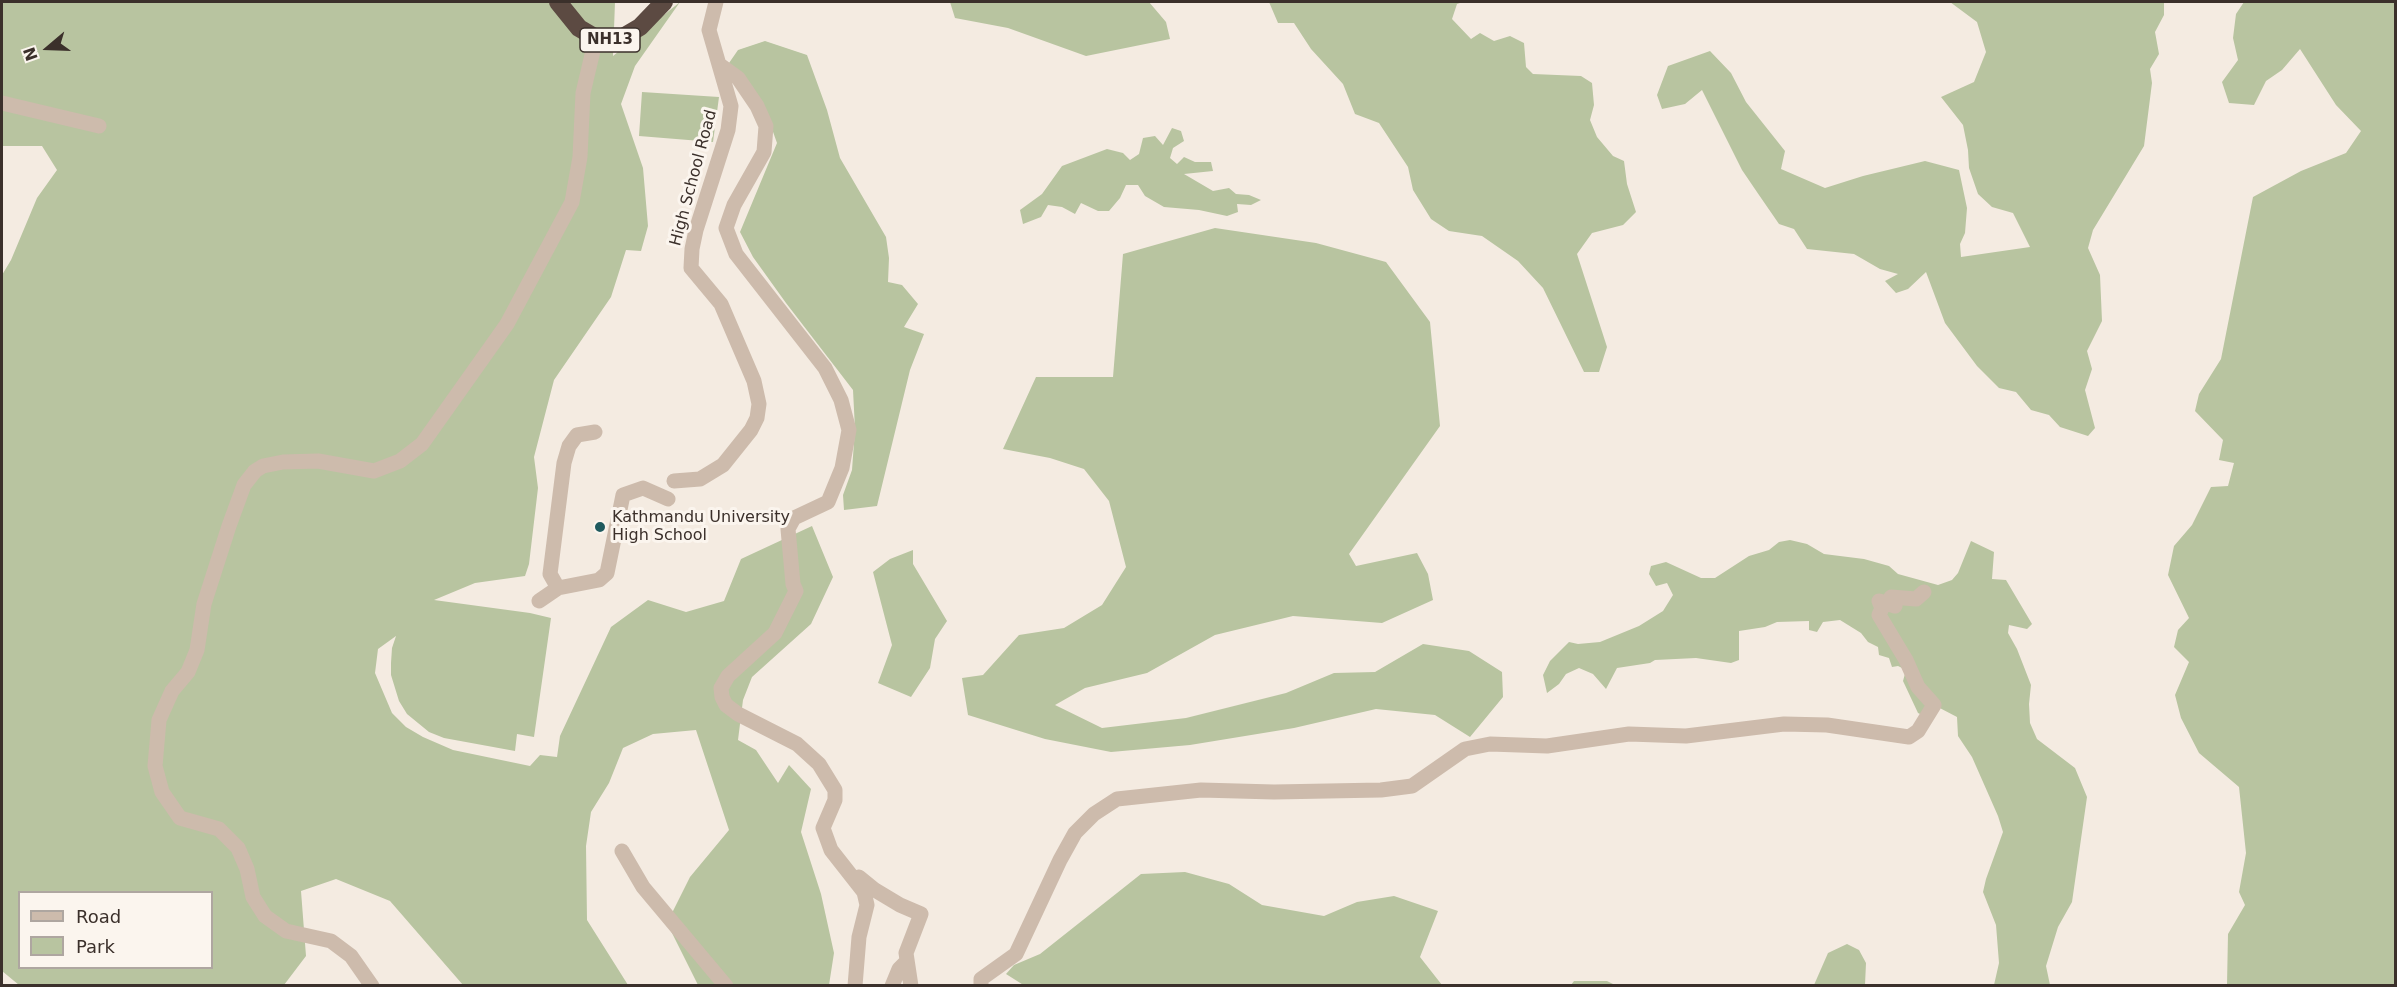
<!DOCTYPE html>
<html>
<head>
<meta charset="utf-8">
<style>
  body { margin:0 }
  #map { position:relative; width:2397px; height:987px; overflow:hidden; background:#f4ebe1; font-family:"DejaVu Sans",sans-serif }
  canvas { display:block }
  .frame { position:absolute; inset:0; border:3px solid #3b302b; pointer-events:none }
  .legend { position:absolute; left:18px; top:891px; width:195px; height:78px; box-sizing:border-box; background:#fbf5ee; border:2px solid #aea6a0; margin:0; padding:8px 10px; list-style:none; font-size:18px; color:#3b302b }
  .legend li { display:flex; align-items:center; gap:12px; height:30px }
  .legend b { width:30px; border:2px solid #aea6a0 }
  .north { position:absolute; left:18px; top:18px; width:60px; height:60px; -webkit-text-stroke:4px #fbf5ee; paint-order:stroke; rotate:251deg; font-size:16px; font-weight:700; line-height:24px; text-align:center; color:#3b302b }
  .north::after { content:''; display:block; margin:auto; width:21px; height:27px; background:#3b302b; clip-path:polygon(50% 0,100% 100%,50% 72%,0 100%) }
</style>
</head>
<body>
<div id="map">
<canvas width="2397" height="987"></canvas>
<div class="frame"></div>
<ul class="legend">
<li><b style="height:8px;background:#cdbbac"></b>Road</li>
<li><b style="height:16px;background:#b8c4a0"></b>Park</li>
</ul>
<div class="north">N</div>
</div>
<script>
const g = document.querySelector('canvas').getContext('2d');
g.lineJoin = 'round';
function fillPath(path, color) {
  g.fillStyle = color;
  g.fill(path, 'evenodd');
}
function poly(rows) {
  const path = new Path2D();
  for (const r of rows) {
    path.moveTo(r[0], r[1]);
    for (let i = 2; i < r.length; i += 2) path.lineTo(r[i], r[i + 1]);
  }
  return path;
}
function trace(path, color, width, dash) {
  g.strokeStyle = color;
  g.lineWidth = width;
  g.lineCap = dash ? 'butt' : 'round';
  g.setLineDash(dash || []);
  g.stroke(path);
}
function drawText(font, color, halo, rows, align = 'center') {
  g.font = font + ' "DejaVu Sans",sans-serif';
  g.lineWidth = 6;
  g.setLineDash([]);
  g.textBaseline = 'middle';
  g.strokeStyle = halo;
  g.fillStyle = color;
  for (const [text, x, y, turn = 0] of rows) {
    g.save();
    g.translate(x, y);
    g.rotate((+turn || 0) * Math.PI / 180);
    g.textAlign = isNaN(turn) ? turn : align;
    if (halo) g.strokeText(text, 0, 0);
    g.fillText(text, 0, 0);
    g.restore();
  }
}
fillPath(poly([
  [2,2,615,2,613,56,680,2,635,66,621,104,643,168,648,226,641,251,626,250,611,297,554,380,534,457,538,488,529,564,525,576,475,583,434,600,530,613,551,618,534,737,517,734,515,751,444,738,429,732,407,714,399,701,391,675,391,663,392,648,396,636,378,649,375,673,392,713,406,727,423,737,453,750,530,766,540,755,557,757,560,736,611,627,648,600,686,612,724,601,741,559,812,526,833,577,811,624,752,677,743,700,738,740,756,750,778,783,789,765,811,789,801,832,821,894,834,953,829,985,698,985,667,923,690,877,729,830,696,730,653,734,623,748,609,783,591,812,586,846,587,920,628,985,463,985,390,901,336,879,301,891,306,956,284,985,19,985,2,971,2,275,11,260,37,198,57,170,42,146,2,146],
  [20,892,212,892,212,968,20,968],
  [950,2,1149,2,1166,22,1170,39,1086,56,1008,28,955,18],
  [1269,2,1463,2,1457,4,1452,19,1471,39,1480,33,1494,41,1510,36,1524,43,1526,67,1533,74,1581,76,1592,83,1594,105,1590,120,1597,137,1613,156,1624,161,1627,184,1636,212,1623,225,1592,233,1577,254,1607,347,1599,372,1584,372,1543,288,1518,261,1482,236,1449,231,1431,219,1413,190,1408,167,1379,123,1355,114,1343,84,1311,49,1294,23,1278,23],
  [1950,2,2164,2,2164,15,2155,32,2159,54,2150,69,2152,83,2144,146,2093,230,2088,248,2100,275,2102,321,2087,351,2092,369,2085,390,2095,428,2088,436,2060,427,2049,415,2031,410,2016,392,1999,388,1977,366,1945,323,1926,272,1908,289,1896,293,1885,281,1898,274,1880,269,1854,254,1807,249,1794,229,1779,224,1759,195,1742,170,1702,90,1685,104,1662,109,1657,95,1668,66,1710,51,1731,73,1746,102,1785,151,1781,169,1825,188,1863,176,1925,161,1959,170,1967,208,1965,233,1960,244,1961,257,2030,247,2013,213,1992,207,1978,194,1969,168,1968,150,1963,125,1941,97,1974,82,1986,52,1977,22],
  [2244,2,2395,2,2395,985,2227,985,2228,934,2245,905,2239,892,2246,853,2239,787,2199,753,2181,718,2175,695,2189,662,2174,647,2178,630,2189,618,2168,575,2174,546,2192,525,2211,487,2228,486,2234,463,2219,460,2223,440,2195,411,2199,394,2221,359,2253,197,2301,171,2346,153,2361,131,2336,105,2300,49,2282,70,2266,81,2254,105,2229,103,2222,82,2238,60,2233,38,2236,14],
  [765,41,807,55,827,110,840,158,886,237,889,258,888,282,902,285,918,304,904,327,924,334,910,370,877,506,844,510,843,495,852,470,855,429,853,390,786,303,753,257,740,232,777,143,767,115,729,63,738,50],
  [642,92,719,97,713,142,639,136],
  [1172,128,1181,131,1184,141,1173,148,1170,158,1177,164,1184,157,1195,162,1211,162,1213,171,1184,174,1213,191,1229,188,1236,194,1249,195,1261,200,1251,205,1237,204,1238,212,1227,216,1199,210,1164,207,1145,196,1138,185,1126,185,1120,198,1109,211,1098,211,1081,203,1075,214,1062,207,1048,205,1041,217,1023,224,1020,210,1042,194,1062,166,1107,149,1123,153,1130,160,1139,154,1143,138,1155,136,1163,145],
  [1215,228,1316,243,1386,262,1430,322,1440,426,1349,554,1356,566,1417,553,1428,574,1433,600,1382,623,1293,616,1215,635,1147,673,1085,688,1055,705,1102,728,1186,718,1286,693,1334,673,1375,672,1423,644,1469,651,1502,672,1503,697,1470,737,1435,715,1376,709,1294,728,1190,745,1111,752,1045,739,968,715,962,678,983,675,1019,635,1064,628,1102,605,1126,567,1109,501,1084,469,1050,458,1003,449,1036,377,1113,377,1123,254],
  [1790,540,1807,544,1824,554,1864,559,1889,566,1898,574,1938,585,1952,580,1958,573,1971,541,1994,552,1992,579,2006,580,2032,624,2027,629,2009,625,2008,633,2017,649,2031,685,2029,704,2030,723,2037,739,2075,768,2087,797,2072,902,2058,927,2046,966,2050,985,1994,985,1999,963,1996,925,1983,892,1986,879,2003,832,1998,816,1972,757,1958,736,1957,717,1934,705,1926,717,1918,713,1903,681,1906,670,1898,666,1892,667,1889,658,1879,655,1878,647,1868,642,1861,633,1840,620,1823,622,1817,632,1809,630,1809,621,1777,622,1765,627,1739,631,1739,660,1731,663,1696,658,1655,660,1650,663,1617,668,1606,689,1593,674,1579,668,1566,674,1559,684,1547,693,1543,675,1550,661,1569,642,1578,644,1600,642,1639,626,1663,611,1673,595,1667,583,1656,586,1649,574,1651,566,1666,562,1701,578,1715,578,1749,556,1769,550,1779,542],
  [913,550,913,564,947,621,935,639,930,668,911,697,878,683,892,645,873,572,890,559],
  [1185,872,1229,884,1262,905,1324,916,1357,902,1394,896,1438,911,1420,957,1442,985,1025,986,1006,974,1014,965,1040,954,1141,874],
  [1847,944,1859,950,1866,963,1865,985,1814,985,1828,953],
  [1574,981,1607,981,1615,985,1571,985]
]), '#b8c4a0');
trace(poly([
  [720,65,738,78,757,106,766,126,764,152,734,205,726,228,736,254,825,368,841,400,849,430,842,468,828,502,794,518,788,529,793,584,796,591,775,633,728,676,721,688,722,697,726,705,738,714,797,744,819,764,835,790,835,800,823,828,831,850,864,892,867,905,859,937,855,986],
  [2,103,99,126],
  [674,481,700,479,723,465,751,430,757,418,759,404,754,381,721,304,691,268,692,249,696,230,728,130,731,106,709,30,716,2],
  [558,588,550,574,564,463,569,446,577,435,595,432],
  [539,601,558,588,599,580,607,573,623,495,643,488,668,499],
  [622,851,643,887,726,986],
  [859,877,875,890,900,905,921,914,906,953,911,986],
  [372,986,351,956,331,941,286,931,265,916,253,897,247,869,238,848,219,829,180,818,162,792,155,766,159,720,172,691,188,672,197,650,204,604,229,526,244,485,255,471,263,466,283,462,318,461,374,471,400,461,422,444,507,324,572,202,580,157,583,93,596,38],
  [892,986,899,969,907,961],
  [981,986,981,979,1016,954,1060,860,1075,833,1094,814,1117,799,1201,790,1274,792,1381,790,1412,786,1465,749,1490,744,1547,746,1629,734,1686,736,1784,724,1827,725,1909,737,1918,731,1934,705,1918,687,1906,660,1879,615,1882,608,1879,601,1895,606,1891,597,1916,599,1924,592]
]), '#cdbbac', 15);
trace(poly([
  [558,2,579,28,596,38,609,40,623,37,640,27,664,2]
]), '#5c4a42', 18);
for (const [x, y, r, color] of [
  [600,527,6,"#1f5a5e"]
]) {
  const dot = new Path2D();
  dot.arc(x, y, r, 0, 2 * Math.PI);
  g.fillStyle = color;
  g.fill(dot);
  trace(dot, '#fbf5ee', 2);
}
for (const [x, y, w] of [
  [610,40,60]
]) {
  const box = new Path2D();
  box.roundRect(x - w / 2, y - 12, w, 24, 4.5);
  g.fillStyle = '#fbf5ee';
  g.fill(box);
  trace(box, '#3b302b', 1.5);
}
drawText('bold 15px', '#3b302b', null, [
  ["NH13",610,40]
]);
drawText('16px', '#3b302b', '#fbf5ee', [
  ["High School Road",694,178,-75]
]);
drawText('16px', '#3b302b', '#fbf5ee', [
  ["Kathmandu University",612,518],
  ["High School",612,536]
], 'left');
</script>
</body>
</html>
